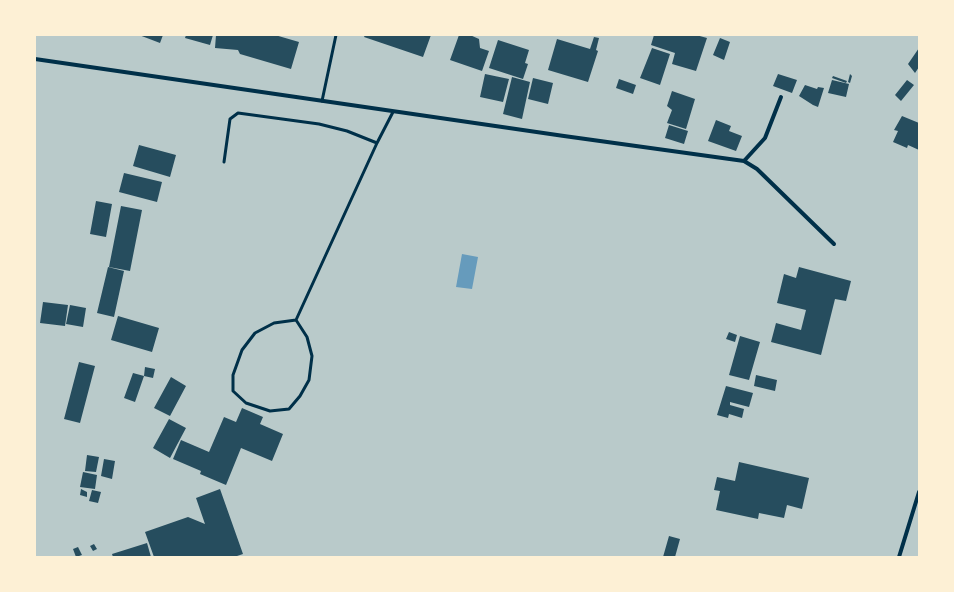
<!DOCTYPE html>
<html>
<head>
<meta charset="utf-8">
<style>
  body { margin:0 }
  #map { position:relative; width:954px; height:592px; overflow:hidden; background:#fdf0d5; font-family:Lora,serif }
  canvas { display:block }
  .frame { position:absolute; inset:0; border:36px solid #fdf0d5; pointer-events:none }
</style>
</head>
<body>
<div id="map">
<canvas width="954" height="592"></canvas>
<div class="frame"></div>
</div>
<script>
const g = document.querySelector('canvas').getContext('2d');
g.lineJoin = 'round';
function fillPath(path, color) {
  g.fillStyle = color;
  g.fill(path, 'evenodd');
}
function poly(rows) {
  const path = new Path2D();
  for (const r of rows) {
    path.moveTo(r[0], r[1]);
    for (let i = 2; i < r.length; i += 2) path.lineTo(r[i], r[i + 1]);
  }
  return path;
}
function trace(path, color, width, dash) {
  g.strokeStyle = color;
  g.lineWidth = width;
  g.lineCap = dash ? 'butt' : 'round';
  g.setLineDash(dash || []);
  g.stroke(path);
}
fillPath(poly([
  [35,35,919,35,919,557,35,557]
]), '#b9caca');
fillPath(poly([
  [462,254,478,257,472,289,456,287]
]), '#669bbc');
fillPath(poly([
  [139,35,163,35,160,43],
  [186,35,213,35,210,45,185,38],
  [216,35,275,35,299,42,291,69,240,54,238,50,215,48],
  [365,35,431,35,423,57,364,37],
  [459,35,470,35,479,39,480,48,489,51,482,71,450,60],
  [654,35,696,35,707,38,696,71,672,64,675,53,651,45],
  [594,37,599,38,596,50,598,51,588,82,548,70,557,39,590,49],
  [720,38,730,42,724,60,713,55],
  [498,40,529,50,525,63,528,64,523,79,489,68],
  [652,48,670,54,660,85,640,78],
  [919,48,919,67,915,73,908,64],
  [485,74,509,79,503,102,480,97],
  [778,74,797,80,792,93,773,86],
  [850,74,852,76,850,83,848,82],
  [833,76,847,81,846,83,832,78],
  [512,77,530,82,522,119,503,114],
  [533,78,553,83,548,104,528,99],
  [619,79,636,85,633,94,616,88],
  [832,80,849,84,846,97,828,93],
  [907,80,914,85,901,101,895,95],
  [805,85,817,89,818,87,824,88,818,107,813,105,799,96],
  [672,91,695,99,686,129,667,123,672,110,667,106],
  [902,116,919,123,919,150,908,145,907,148,893,142,898,131,894,130],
  [716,120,731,126,729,131,742,136,736,151,708,141],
  [669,125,688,131,684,144,665,138],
  [139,145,176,155,170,177,133,166],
  [124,173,162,182,157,202,119,192],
  [96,201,112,204,106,237,90,234],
  [121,206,142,210,130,271,109,267],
  [108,267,124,271,114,317,97,313],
  [799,267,851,281,846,301,835,299,821,355,771,342,776,323,801,330,806,310,777,303,784,274,796,278],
  [43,302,68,305,65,326,40,323],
  [70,305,86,308,83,327,66,324],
  [118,316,159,328,152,352,111,340],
  [729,332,737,335,735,342,726,339],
  [740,336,760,342,749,380,729,375],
  [79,362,95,366,80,423,64,419],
  [145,367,155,369,153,378,144,376,135,402,124,398,133,373,144,376],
  [756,375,777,380,775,391,754,386],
  [171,377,186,386,170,416,154,408],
  [726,386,753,393,749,407,730,402,730,405,744,409,742,418,729,414,728,418,717,415],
  [242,408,263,417,260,424,283,434,272,461,241,448,226,485,200,474,201,471,173,459,181,440,209,452,224,417,236,422],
  [169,419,186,428,170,458,153,448],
  [87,455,99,457,96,472,85,471],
  [104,459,115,461,112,479,101,476],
  [739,462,809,478,802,509,787,505,784,518,759,513,758,519,716,510,720,491,714,490,717,477,735,481],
  [83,472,97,475,95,489,80,487],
  [81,489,87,492,87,497,80,495],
  [220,489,243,554,234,557,154,557,145,532,188,517,205,524,196,498],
  [92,490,101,492,98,503,89,501],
  [669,536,680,539,675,557,663,557],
  [147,543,151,557,113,557,112,554],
  [94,544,97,549,93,551,90,546],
  [78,547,82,555,76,557,73,549]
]), '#264d5e');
trace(poly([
  [322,101,336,35],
  [224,162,230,119,238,113,319,124,347,131,377,143],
  [296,320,307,337,312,356,309,380,300,396,289,409,270,411,246,403,233,391,233,375,242,350,255,333,274,323,296,320,377,143,393,112]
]), '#003049', 3);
trace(poly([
  [35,59,564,136,744,161,757,169,834,244],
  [744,161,765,138,781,97],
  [899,557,919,492]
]), '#003049', 4);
</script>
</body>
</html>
